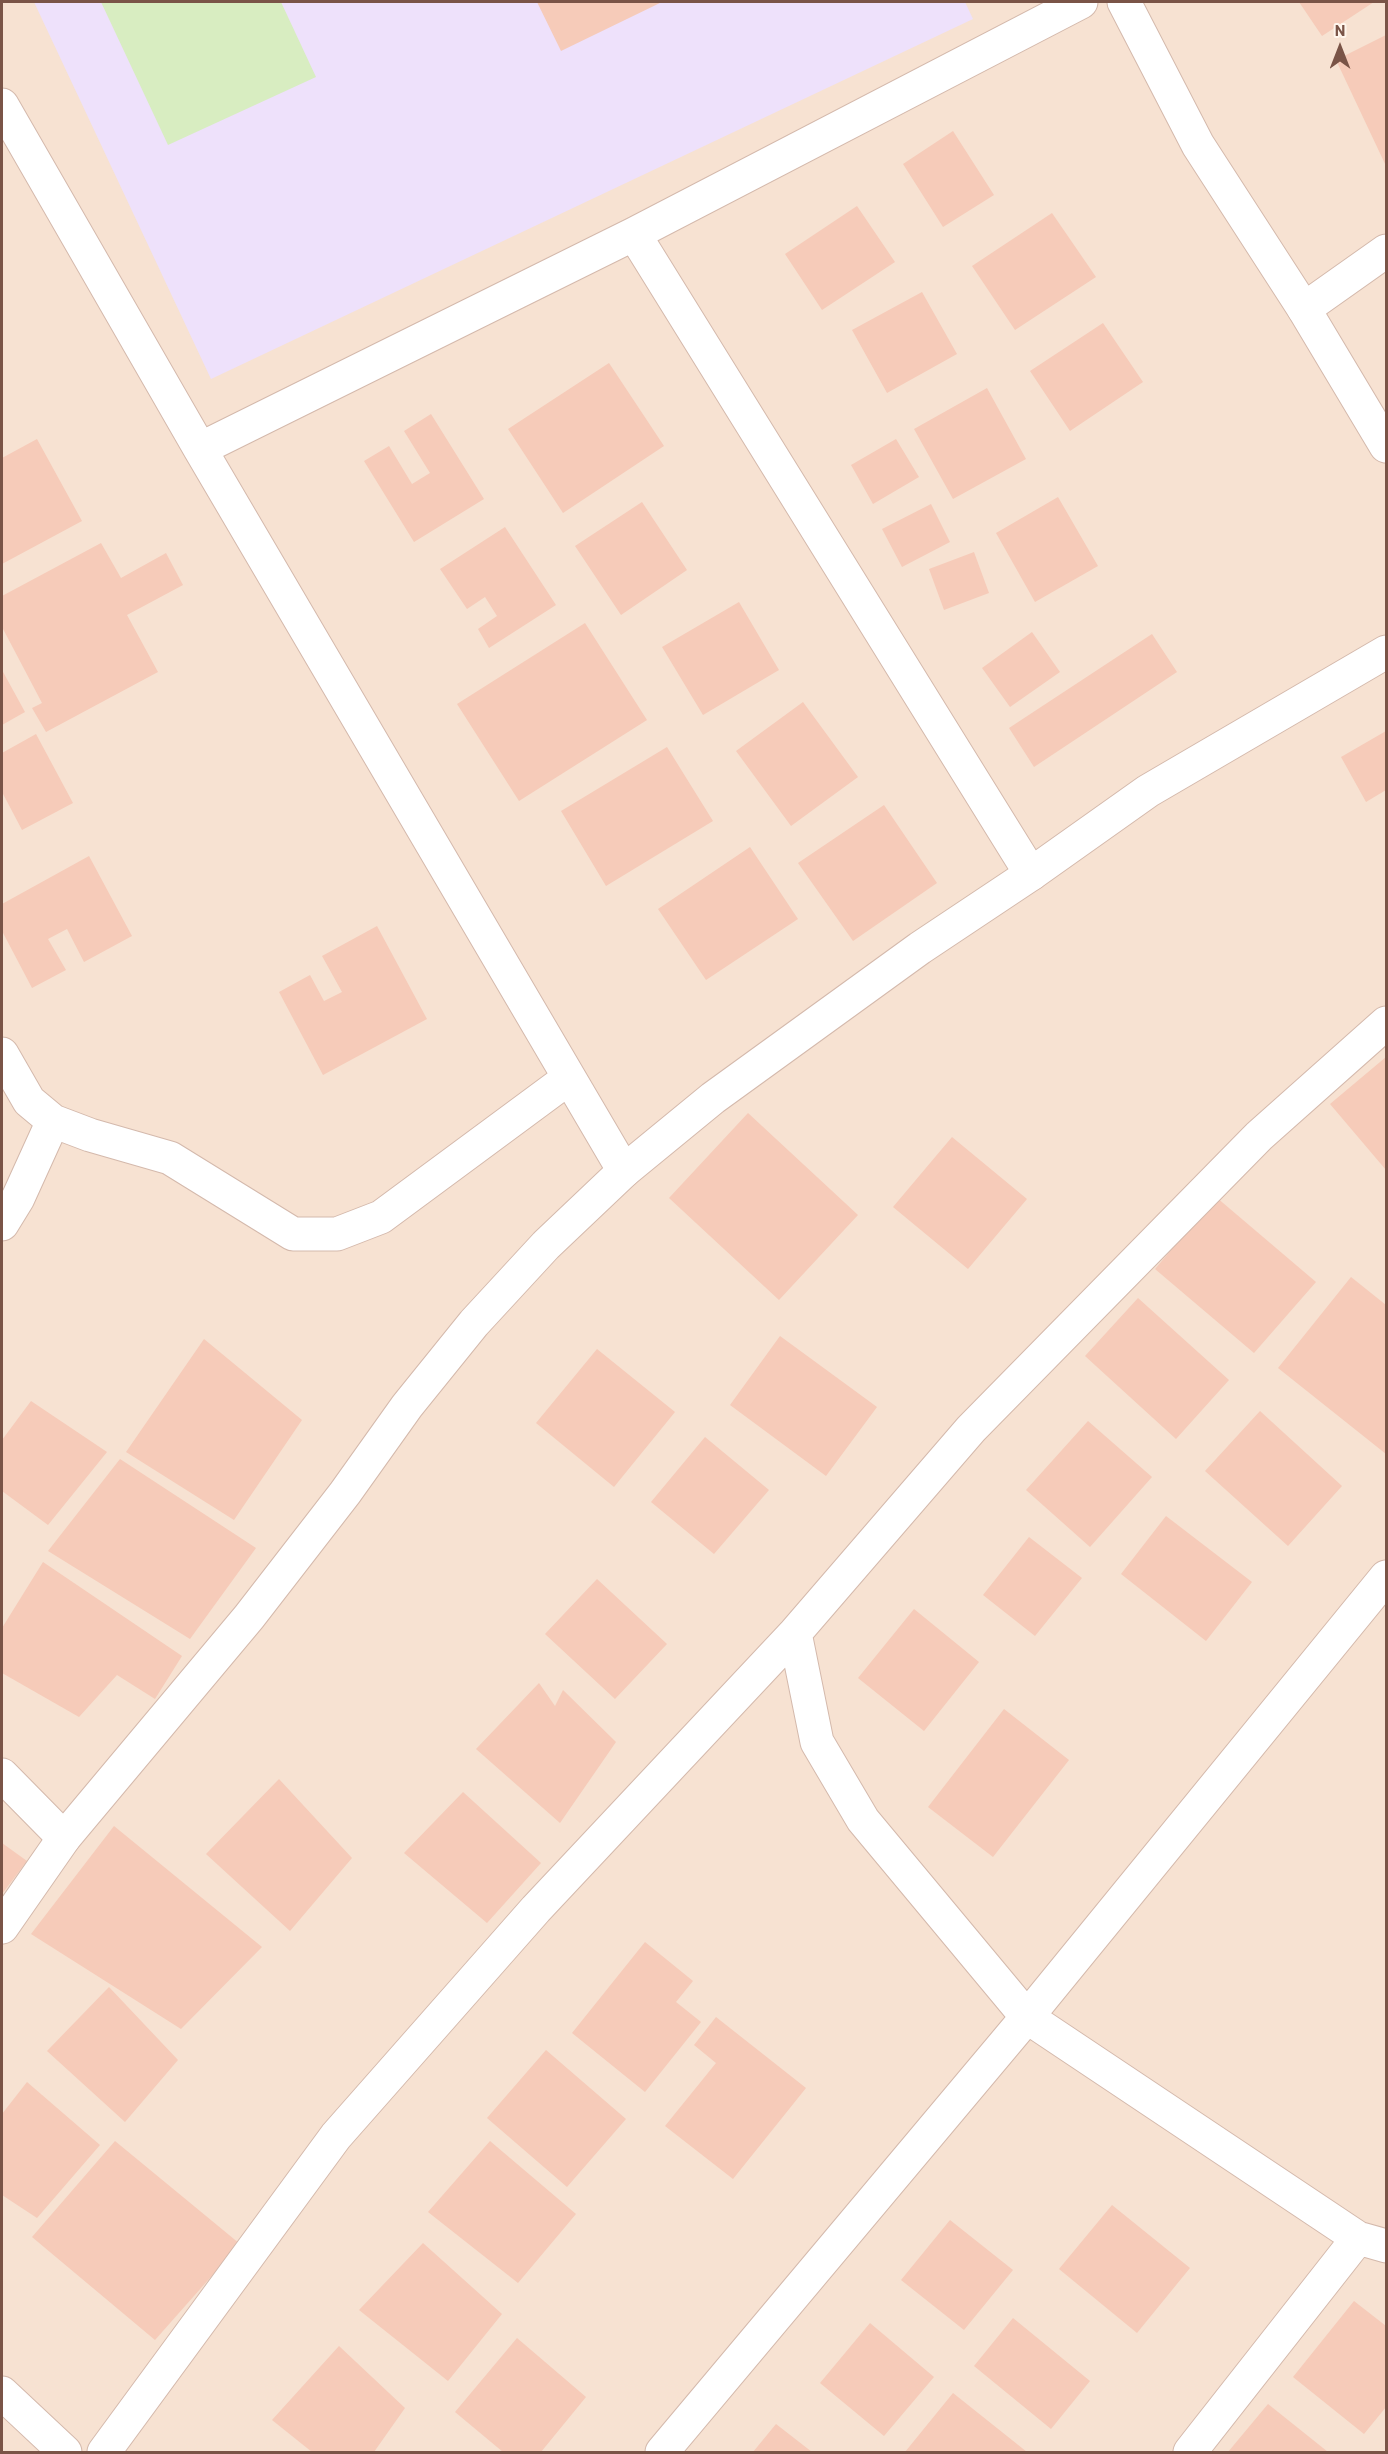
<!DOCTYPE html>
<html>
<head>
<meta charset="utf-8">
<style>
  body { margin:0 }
  #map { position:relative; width:1388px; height:2454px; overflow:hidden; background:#fef1e4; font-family:Barlow,sans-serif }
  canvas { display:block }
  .frame { position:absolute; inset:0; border:3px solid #7a5447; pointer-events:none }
  .north { position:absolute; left:1310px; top:18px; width:60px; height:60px; -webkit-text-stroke:4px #fff6ed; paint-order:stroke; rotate:0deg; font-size:16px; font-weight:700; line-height:24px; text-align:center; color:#7a5447 }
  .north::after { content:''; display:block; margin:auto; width:21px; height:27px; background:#7a5447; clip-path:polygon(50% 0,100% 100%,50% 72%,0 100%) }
</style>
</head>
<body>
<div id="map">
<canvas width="1388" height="2454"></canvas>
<div class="frame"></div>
<div class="north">N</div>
</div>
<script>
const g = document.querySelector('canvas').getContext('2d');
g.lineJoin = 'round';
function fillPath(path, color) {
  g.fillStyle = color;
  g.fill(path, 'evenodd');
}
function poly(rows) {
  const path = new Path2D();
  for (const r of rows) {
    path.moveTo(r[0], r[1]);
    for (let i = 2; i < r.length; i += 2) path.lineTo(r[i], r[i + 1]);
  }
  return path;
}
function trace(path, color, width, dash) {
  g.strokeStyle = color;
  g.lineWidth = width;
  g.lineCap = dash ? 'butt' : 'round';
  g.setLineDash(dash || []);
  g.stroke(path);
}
fillPath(poly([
  [2,2,1386,2,1386,2452,2,2452]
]), '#f7e2d2');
fillPath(poly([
  [34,2,965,2,973,19,211,379]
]), '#eee1fb');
fillPath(poly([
  [101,2,281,2,316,77,168,145]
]), '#d8edc1');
fillPath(poly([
  [537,2,662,2,561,51],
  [1299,2,1374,2,1322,36],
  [1386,35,1386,166,1336,60],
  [953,131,994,195,943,227,903,164],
  [857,206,895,262,822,310,785,254],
  [1052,213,1096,277,1015,330,972,266],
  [922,292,957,354,887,393,852,330],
  [1103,323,1143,382,1070,431,1030,371],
  [609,363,664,446,563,513,508,429],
  [987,388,1026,459,953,499,914,429],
  [431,414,484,499,414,542,364,461,389,446,412,484,430,473,404,431],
  [37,439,82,521,2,564,2,458],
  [896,439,919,477,873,504,851,465],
  [1058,497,1098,566,1035,602,996,533],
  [642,502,687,570,621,615,575,546],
  [931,504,950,542,902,567,882,529],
  [505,527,556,605,489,648,478,629,497,616,485,597,467,609,440,569],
  [101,543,121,578,166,553,183,585,127,615,158,672,46,732,32,708,42,703,2,627,2,596],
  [974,552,989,593,944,610,929,569],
  [739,602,779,670,703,715,662,647],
  [585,623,647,720,519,801,457,704],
  [1032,632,1060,672,1010,707,982,668],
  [1152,634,1177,672,1034,767,1009,728],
  [2,670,25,712,2,725],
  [803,702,858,777,791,826,736,751],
  [1386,731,1386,790,1366,802,1341,757],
  [36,734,73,803,22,830,2,792,2,753],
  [667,747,713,821,606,886,561,811],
  [884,805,937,883,853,941,798,863],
  [750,847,798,919,706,980,658,909],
  [89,856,132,936,84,962,67,929,48,939,66,970,32,988,2,931,2,904],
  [377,926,427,1019,323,1075,279,992,310,975,324,1001,342,992,322,956],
  [1386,1057,1386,1170,1330,1104],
  [748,1113,858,1215,779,1300,669,1198],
  [952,1137,1027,1199,968,1269,893,1207],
  [1216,1197,1316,1282,1254,1353,1155,1269],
  [1351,1277,1386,1305,1386,1454,1278,1368],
  [1138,1298,1229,1380,1176,1439,1085,1356],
  [780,1336,877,1407,826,1476,730,1405],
  [204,1339,302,1420,234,1520,126,1452],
  [597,1349,675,1412,614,1487,536,1423],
  [31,1401,107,1452,48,1525,2,1491,2,1440],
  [1260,1411,1342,1486,1288,1546,1205,1471],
  [1088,1421,1152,1477,1090,1547,1026,1490],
  [705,1437,769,1490,714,1554,651,1502],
  [120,1459,256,1548,190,1639,48,1551],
  [1166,1516,1252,1582,1206,1641,1121,1574],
  [1029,1537,1082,1578,1035,1636,983,1595],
  [43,1562,182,1656,155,1699,117,1675,79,1717,2,1673,2,1628],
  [597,1579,667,1644,615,1699,545,1634],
  [914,1609,979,1662,924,1731,858,1678],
  [539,1683,555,1706,563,1690,616,1742,560,1823,476,1749],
  [1004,1709,1069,1760,993,1857,928,1807],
  [279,1779,352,1858,290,1931,206,1854],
  [463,1792,541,1863,487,1923,404,1853],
  [114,1826,262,1947,181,2029,31,1934],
  [2,1843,27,1861,2,1894],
  [645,1942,693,1981,676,2002,701,2022,645,2092,572,2033],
  [109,1987,178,2060,125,2122,47,2051],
  [716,2017,806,2088,733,2179,665,2126,716,2063,694,2045],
  [546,2050,626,2119,567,2187,487,2118],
  [27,2082,100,2145,37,2218,2,2195,2,2114],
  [115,2141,240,2244,155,2340,32,2237],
  [490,2141,576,2214,518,2283,428,2212],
  [1112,2205,1190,2268,1137,2333,1059,2269],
  [950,2220,1013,2270,964,2330,901,2280],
  [423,2243,502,2314,448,2381,359,2310],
  [1354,2301,1386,2326,1386,2407,1364,2434,1293,2377],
  [1013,2318,1090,2381,1051,2429,974,2366],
  [870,2323,934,2377,884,2436,820,2383],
  [517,2338,586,2397,541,2452,503,2452,455,2412],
  [339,2346,405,2408,374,2452,312,2452,272,2420],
  [953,2393,1027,2452,905,2452],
  [1268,2404,1328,2452,1228,2452],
  [776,2424,812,2452,753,2452]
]), '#f6cbb9');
const minor = poly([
  [2,105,200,449,624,1171],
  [634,234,1031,874],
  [1304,309,1386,251],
  [200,449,634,234,1081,2],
  [2,1054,29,1101,53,1121,18,1198,2,1224],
  [53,1121,90,1135,170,1158,293,1234,337,1234,381,1217,569,1078],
  [795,1633,817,1742,863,1820,1027,2017,1358,2238,1386,2246],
  [2,1775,64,1838],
  [2,2393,65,2452],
  [104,2452,336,2136,536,1909,795,1633,971,1429,1259,1136,1386,1023],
  [662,2452,1027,2017,1386,1577],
  [1190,2452,1358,2238]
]);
const tertiary = poly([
  [1124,2,1198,145,1304,309,1386,446],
  [2,1927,64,1838,249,1617,345,1493,407,1406,474,1323,546,1245,624,1171,713,1098,920,948,1031,874,1148,791,1386,652]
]);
trace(minor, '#d4b9ac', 35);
trace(tertiary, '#d4b9ac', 35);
trace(minor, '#fff', 33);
trace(tertiary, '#fff', 33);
</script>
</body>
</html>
